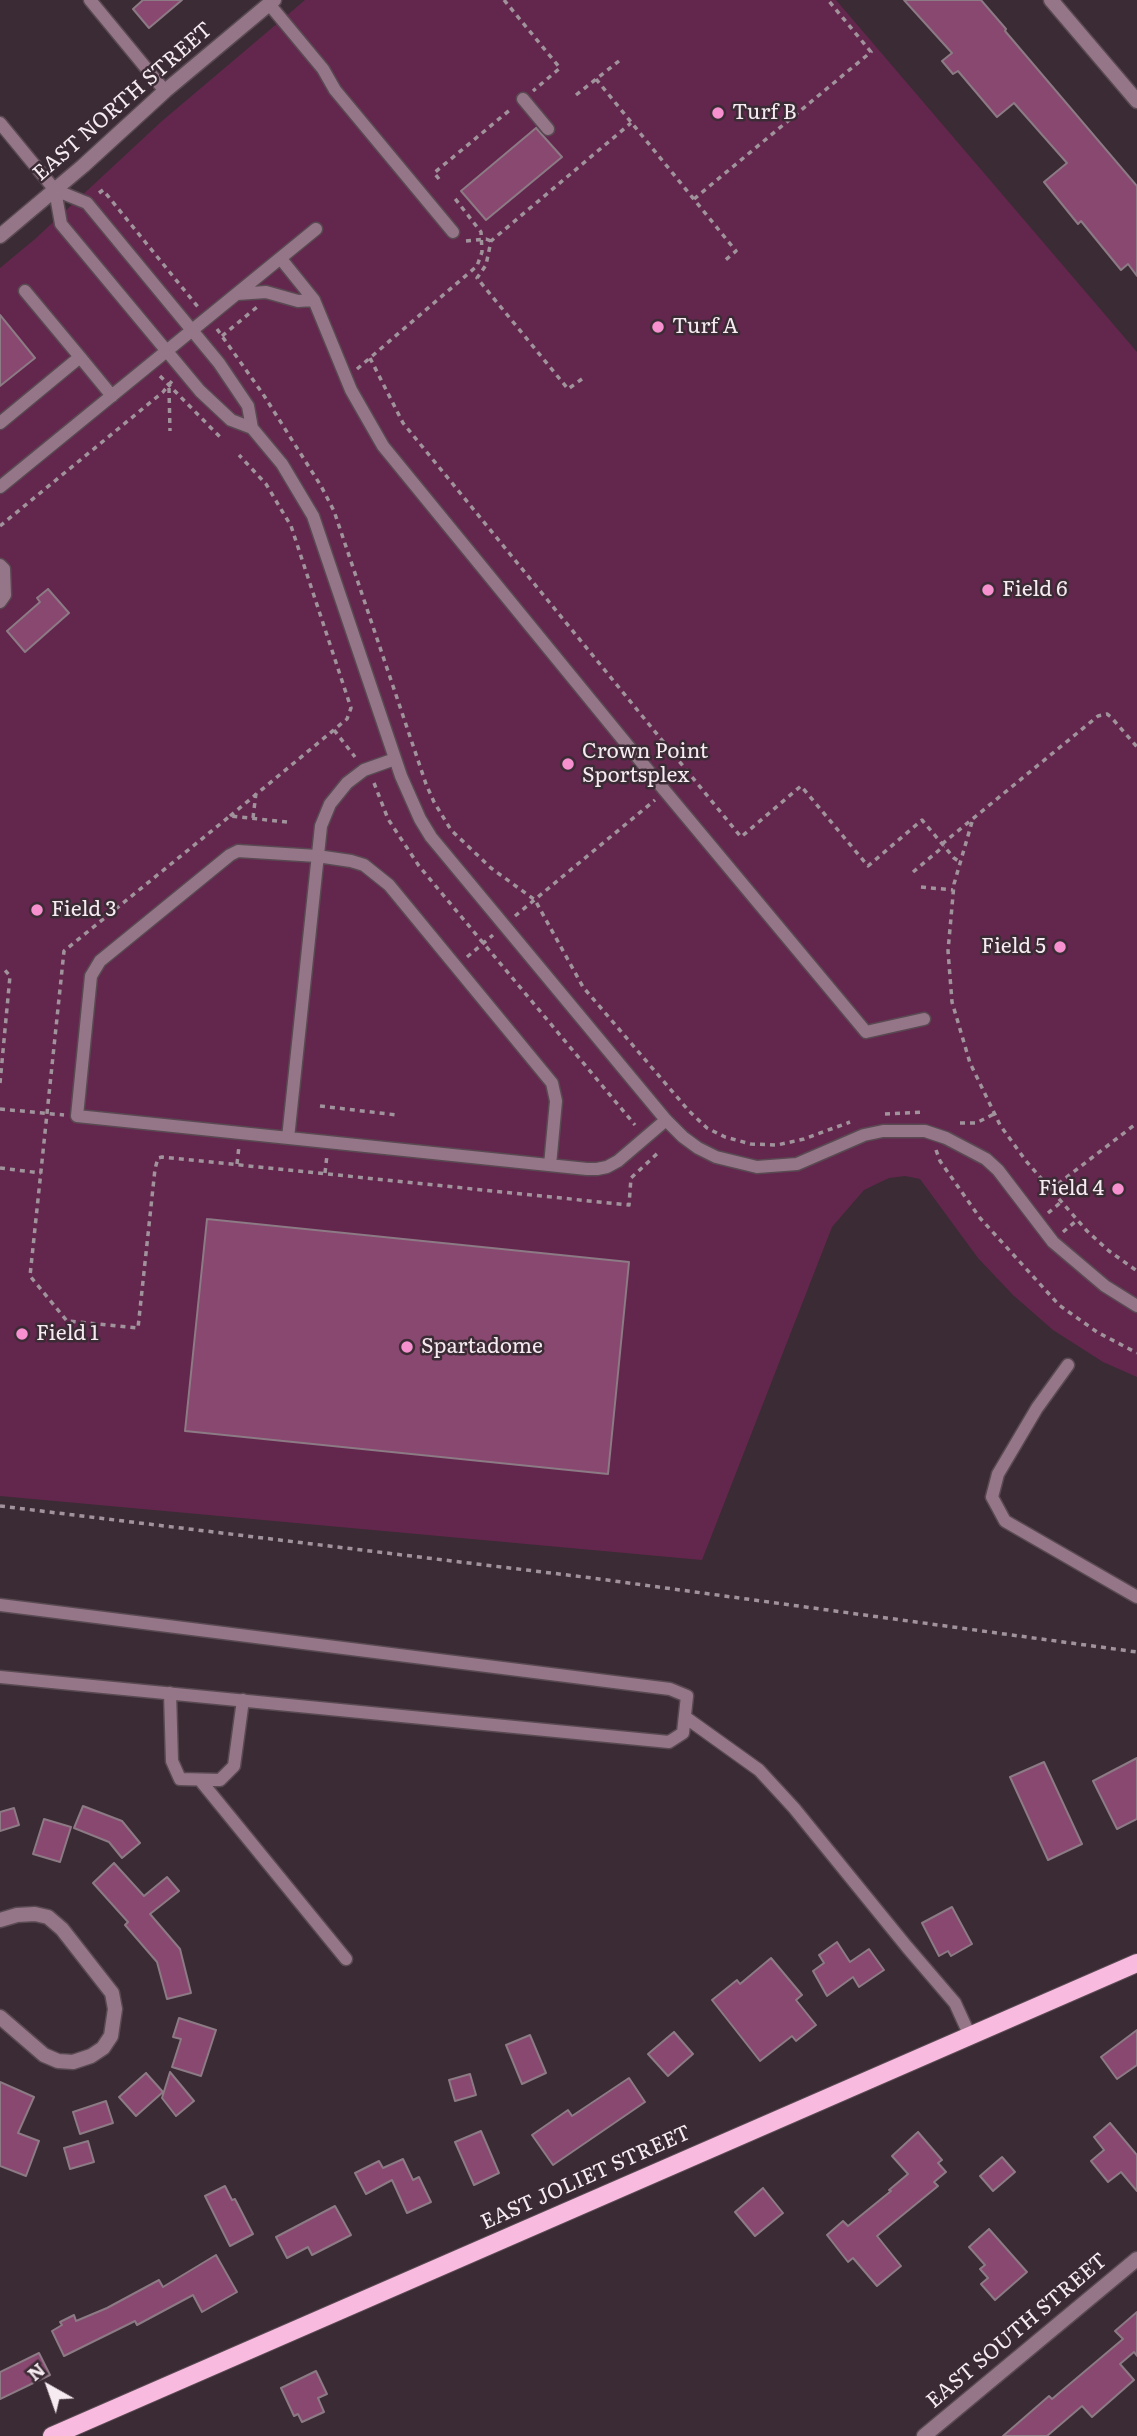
<!DOCTYPE html>
<html>
<head>
<meta charset="utf-8">
<style>
  body { margin:0 }
  #map { position:relative; width:1137px; height:2436px; overflow:hidden; background:#3b2b34; font-family:Literata,serif }
  canvas { display:block }
  .north { position:absolute; left:14px; top:2352px; width:70px; height:70px; -webkit-text-stroke:5px #3b2b34; paint-order:stroke; rotate:320deg; font-size:19px; font-weight:700; line-height:28px; text-align:center; color:#f6ebf1 }
  .north::after { content:''; display:block; margin:auto; width:24px; height:32px; background:#f6ebf1; clip-path:polygon(50% 0,100% 100%,50% 72%,0 100%) }
</style>
</head>
<body>
<div id="map">
<canvas width="1137" height="2436"></canvas>
<div class="north">N</div>
</div>
<script>
const g = document.querySelector('canvas').getContext('2d');
g.lineJoin = 'round';
function fillPath(path, color) {
  g.fillStyle = color;
  g.fill(path, 'evenodd');
}
function poly(rows) {
  const path = new Path2D();
  for (const r of rows) {
    path.moveTo(r[0], r[1]);
    for (let i = 2; i < r.length; i += 2) path.lineTo(r[i], r[i + 1]);
  }
  return path;
}
function trace(path, color, width, dash) {
  g.strokeStyle = color;
  g.lineWidth = width;
  g.lineCap = dash ? 'butt' : 'round';
  g.setLineDash(dash || []);
  g.stroke(path);
}
function drawText(font, color, halo, rows, align = 'center') {
  g.font = font + ' Literata,serif';
  g.lineWidth = 5;
  g.setLineDash([]);
  g.textBaseline = 'middle';
  g.strokeStyle = halo;
  g.fillStyle = color;
  for (const [text, x, y, turn = 0] of rows) {
    g.save();
    g.translate(x, y);
    g.rotate((+turn || 0) * Math.PI / 180);
    g.textAlign = isNaN(turn) ? turn : align;
    if (halo) g.strokeText(text, 0, 0);
    g.fillText(text, 0, 0);
    g.restore();
  }
}
fillPath(poly([
  [305,0,836,0,1137,352,1137,1377,1103,1362,1053,1330,1013,1295,978,1258,920,1179,905,1176,889,1178,864,1190,832,1227,702,1560,0,1496,0,268,35,239,162,121]
]), '#63274e');
const building = poly([
  [143,0,182,0,149,28,133,9,143,0],
  [904,0,981,0,1006,29,1005,31,1137,186,1137,276,1128,264,1121,270,1081,221,1078,224,1044,182,1067,163,1014,103,997,117,958,71,953,74,942,61,952,53,904,0],
  [536,128,562,157,486,220,461,191,536,128],
  [0,315,35,358,0,386,0,315],
  [48,589,69,613,25,652,7,631,40,602,37,598,48,589],
  [207,1219,629,1262,608,1474,185,1431,207,1219],
  [1137,1758,1137,1819,1117,1829,1093,1781,1137,1758],
  [1044,1762,1082,1844,1048,1860,1010,1777,1044,1762],
  [83,1806,122,1821,140,1843,122,1858,109,1842,74,1828,83,1806],
  [14,1808,19,1825,0,1831,0,1812,14,1808],
  [44,1819,71,1827,60,1862,33,1854,44,1819],
  [114,1863,144,1896,167,1877,179,1891,150,1914,180,1949,191,1993,167,1999,157,1962,125,1925,128,1922,93,1883,114,1863],
  [952,1907,972,1944,951,1956,948,1951,939,1956,922,1923,952,1907],
  [837,1942,850,1962,869,1949,884,1970,859,1987,853,1977,827,1996,813,1971,824,1963,819,1955,837,1942],
  [771,1958,802,1995,796,2000,816,2025,796,2041,792,2036,760,2061,712,2000,737,1980,740,1984,771,1958],
  [179,2018,216,2030,201,2076,172,2067,181,2039,173,2037,179,2018],
  [1137,2030,1137,2065,1117,2079,1101,2057,1137,2030],
  [674,2032,693,2054,668,2076,648,2054,674,2032],
  [530,2035,546,2073,522,2084,506,2045,530,2035],
  [170,2072,194,2101,176,2116,162,2098,170,2072],
  [146,2073,163,2092,136,2116,119,2097,146,2073],
  [470,2074,476,2095,455,2101,449,2080,470,2074],
  [629,2078,645,2102,553,2165,532,2135,568,2110,572,2116,629,2078],
  [0,2082,34,2097,18,2133,39,2141,26,2176,0,2166,0,2082],
  [106,2101,113,2123,80,2134,73,2112,106,2101],
  [1110,2123,1137,2155,1137,2191,1121,2172,1108,2182,1091,2161,1104,2150,1094,2137,1110,2123],
  [481,2131,499,2173,474,2185,455,2142,481,2131],
  [918,2132,942,2160,938,2163,946,2172,934,2182,938,2186,877,2236,901,2266,877,2286,853,2258,848,2262,827,2235,843,2221,848,2226,891,2191,889,2190,908,2174,892,2156,918,2132],
  [88,2141,94,2162,70,2169,64,2148,88,2141],
  [1002,2157,1015,2172,993,2191,980,2176,1002,2157],
  [403,2159,413,2180,419,2177,431,2202,407,2213,392,2180,366,2194,355,2173,379,2161,383,2168,403,2159],
  [225,2186,232,2200,235,2199,253,2234,230,2246,205,2196,225,2186],
  [763,2188,783,2213,755,2236,735,2212,763,2188],
  [335,2206,351,2235,312,2255,308,2247,287,2258,276,2237,335,2206],
  [989,2229,1027,2272,995,2300,981,2284,988,2278,980,2269,985,2265,969,2247,989,2229],
  [216,2255,237,2292,202,2312,193,2295,137,2325,135,2321,64,2356,52,2331,62,2325,60,2322,74,2315,76,2321,107,2308,159,2280,163,2287,216,2255],
  [1137,2312,1137,2356,1134,2352,1120,2364,1134,2380,1092,2417,1082,2406,1047,2436,1003,2436,1049,2396,1052,2399,1123,2339,1115,2331,1137,2312],
  [39,2353,50,2375,0,2399,0,2372,39,2353],
  [316,2371,327,2394,318,2398,324,2412,302,2422,298,2414,294,2416,281,2388,316,2371]
]);
fillPath(building, '#884870');
trace(building, '#8c7a84', 2);
const service = poly([
  [90,0,165,91],
  [269,4,323,69,335,90,453,232],
  [523,99,548,129],
  [0,123,55,190,87,203,219,363,248,406,252,428,282,464,313,516,401,776,420,819,431,837,666,1120,683,1137,698,1148,716,1157,757,1167,797,1164,864,1135,883,1131,925,1131,946,1138,986,1159,998,1170,1053,1242,1105,1286,1137,1306],
  [55,190,61,224,200,391,231,420,252,428],
  [281,259,314,300,351,390,383,446,665,791,866,1032,924,1019],
  [25,291,80,357],
  [237,294,266,292,298,301,314,300],
  [0,423,80,357,112,396],
  [0,487,316,229],
  [0,565,4,569,5,595,0,602],
  [288,1138,321,826,330,804,347,783,364,770,395,759],
  [550,1165,556,1101,552,1083,389,885,364,865,351,861,317,856,238,851,230,855,100,961,91,976,77,1116,587,1169,597,1169,607,1167,618,1161,666,1120],
  [1068,1365,1037,1408,998,1474,992,1497,1005,1521,1137,1597],
  [0,1605,670,1689,687,1696,683,1733,669,1742,0,1677],
  [170,1693,172,1761,180,1779,220,1780,234,1766,243,1700],
  [685,1717,759,1770,794,1808,907,1947,955,2003,970,2036],
  [200,1780,346,1959]
]);
const minor = poly([
  [1051,0,1137,101],
  [0,1920,17,1915,35,1914,48,1917,62,1929,112,1993,115,2009,111,2036,103,2048,91,2056,73,2062,58,2061,44,2055,0,2017],
  [924,2436,1137,2259]
]);
const tertiary = poly([
  [0,236,83,166,165,91,274,0]
]);
const primary = poly([
  [52,2436,1137,1963]
]);
trace(service, '#594a52', 15);
trace(minor, '#594a52', 17);
trace(tertiary, '#594a52', 17);
trace(primary, '#594a52', 20);
trace(poly([
  [504,0,560,68,533,91],
  [596,79,736,251,723,262],
  [576,95,619,61],
  [439,179,434,173,511,109],
  [99,193,103,190,198,307],
  [694,199,871,52,828,0],
  [466,241,486,239,491,241],
  [217,329,263,394,321,486,334,511,426,784,434,802,451,830,491,868,535,900,583,987,689,1111,707,1128,725,1137,751,1144,777,1145,804,1139,850,1122],
  [222,336,257,307],
  [370,358,403,423,741,837,801,786,868,866,922,820,954,858,960,862],
  [357,369,477,266,482,252,481,232,453,196],
  [160,376,220,437],
  [582,379,568,389,477,278,486,265,491,241,631,123],
  [169,388,170,431],
  [0,526,163,392,172,381],
  [334,730,355,757],
  [677,782,689,772],
  [374,783,388,819,419,866,635,1125],
  [230,816,347,719,351,708,291,526,266,484,239,455],
  [253,818,256,793],
  [287,822,230,816,64,951,30,1276,67,1321,138,1328,155,1169,158,1158,162,1157,629,1205,631,1178,660,1151],
  [972,822,954,884,948,951,952,1002,970,1063,1000,1125,1026,1161,1087,1231,1109,1251,1137,1271],
  [942,844,1098,716,1107,714,1111,717,1137,747],
  [913,872,944,846],
  [921,887,953,890],
  [515,916,655,800],
  [467,957,493,935],
  [0,1083,10,976,4,969],
  [320,1106,397,1115],
  [0,1109,64,1115],
  [885,1114,925,1112],
  [960,1123,976,1123,994,1114],
  [936,1150,940,1161,980,1218,1059,1305,1097,1332,1137,1353],
  [237,1164,239,1146],
  [0,1168,41,1173],
  [325,1173,327,1155],
  [1050,1190,1137,1123],
  [1048,1213,1060,1203],
  [1063,1232,1076,1221],
  [0,1506,592,1578,1137,1652]
]), '#a1939b', 3.5, [5, 5]);
trace(service, '#957688', 12);
trace(minor, '#957688', 14);
trace(tertiary, '#957688', 14);
trace(primary, '#f9badf', 18);
for (const [x, y, r, color] of [
  [718,113,7,"#f690cf"],
  [658,327,7,"#f690cf"],
  [988,590,7,"#f690cf"],
  [568,764,7,"#f690cf"],
  [37,910,7,"#f690cf"],
  [1060,947,7,"#f690cf"],
  [1118,1189,7,"#f690cf"],
  [22,1334,7,"#f690cf"],
  [407,1347,7,"#f690cf"]
]) {
  const dot = new Path2D();
  dot.arc(x, y, r, 0, 2 * Math.PI);
  g.fillStyle = color;
  g.fill(dot);
  trace(dot, '#3b2b34', 2.5);
}
drawText('21px', '#f6ebf1', '#3b2b34', [
  ["EAST NORTH STREET",123,102,-41],
  ["EAST JOLIET STREET",586,2178,-24],
  ["EAST SOUTH STREET",1017,2331,-40]
]);
drawText('21px', '#f6ebf1', '#3b2b34', [
  ["Turf B",732,113],
  ["Turf A",672,327],
  ["Field 6",1002,590],
  ["Crown Point",582,752],
  ["Sportsplex",582,776],
  ["Field 3",51,910],
  ["Field 5",1046,947,"right"],
  ["Field 4",1104,1189,"right"],
  ["Field 1",36,1334],
  ["Spartadome",421,1347]
], 'left');
</script>
</body>
</html>
